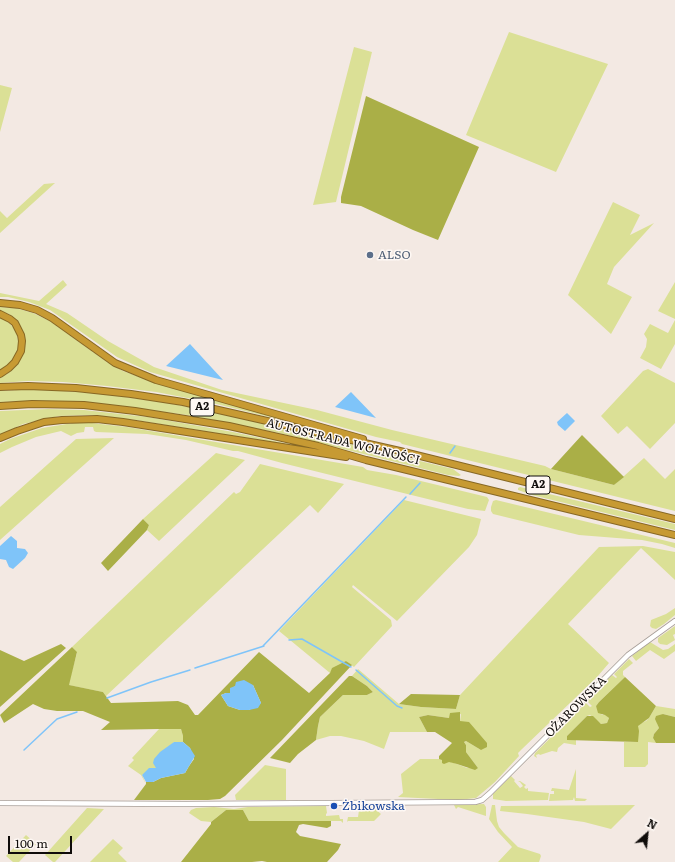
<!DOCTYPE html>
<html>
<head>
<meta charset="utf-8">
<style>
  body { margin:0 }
  #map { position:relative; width:675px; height:862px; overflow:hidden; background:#f3e9e3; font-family:Literata,serif }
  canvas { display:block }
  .north { position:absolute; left:627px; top:814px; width:40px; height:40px; -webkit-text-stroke:3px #fef8f4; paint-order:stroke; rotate:27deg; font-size:11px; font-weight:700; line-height:16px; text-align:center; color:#0f0c0a }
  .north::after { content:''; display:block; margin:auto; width:14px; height:18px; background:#0f0c0a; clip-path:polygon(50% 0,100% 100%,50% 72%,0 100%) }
  .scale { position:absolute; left:8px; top:836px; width:64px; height:18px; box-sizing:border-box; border:2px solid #0f0c0a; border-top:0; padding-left:5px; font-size:12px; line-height:14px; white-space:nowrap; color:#0f0c0a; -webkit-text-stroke:3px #fef8f4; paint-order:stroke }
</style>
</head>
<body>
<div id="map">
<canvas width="675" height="862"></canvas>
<div class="north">N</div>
<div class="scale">100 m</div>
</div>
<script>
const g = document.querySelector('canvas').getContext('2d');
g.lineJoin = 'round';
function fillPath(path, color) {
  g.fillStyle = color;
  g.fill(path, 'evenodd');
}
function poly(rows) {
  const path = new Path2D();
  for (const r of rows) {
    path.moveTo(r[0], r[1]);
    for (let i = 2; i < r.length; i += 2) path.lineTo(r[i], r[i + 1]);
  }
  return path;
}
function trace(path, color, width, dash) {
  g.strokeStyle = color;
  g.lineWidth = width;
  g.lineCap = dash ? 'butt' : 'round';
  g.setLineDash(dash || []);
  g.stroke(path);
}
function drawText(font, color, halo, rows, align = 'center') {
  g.font = font + ' Literata,serif';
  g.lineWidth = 3;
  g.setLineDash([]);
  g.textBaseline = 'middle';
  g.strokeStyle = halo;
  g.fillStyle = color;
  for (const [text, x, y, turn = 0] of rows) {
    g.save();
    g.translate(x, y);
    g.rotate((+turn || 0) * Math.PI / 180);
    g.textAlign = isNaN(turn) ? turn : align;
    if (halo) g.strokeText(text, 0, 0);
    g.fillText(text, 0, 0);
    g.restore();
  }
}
fillPath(poly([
  [509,32,608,64,556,172,466,135],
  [354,47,372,52,336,202,313,205],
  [0,85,12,88,0,132],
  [55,183,0,233,0,211,7,218,44,184],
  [613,202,640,215,630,235,654,223,614,267,607,284,632,297,611,334,568,295],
  [63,280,67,285,46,304,67,313,108,341,154,367,222,390,317,410,392,430,545,466,551,469,614,485,644,458,665,479,675,469,675,511,402,444,400,442,376,437,150,372,117,357,50,310,29,302,8,297,0,297,0,293,39,301],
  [675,282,675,319,658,311],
  [0,307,16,308,33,313,50,321,107,362,123,371,154,382,294,423,208,402,156,392,107,386,63,382,28,381,0,383,0,377,7,374,16,366,20,359,23,352,24,337,22,329,16,320,9,314,0,311],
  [0,317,6,320,16,330,19,346,16,356,10,364,0,372],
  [675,320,675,344,661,369,640,358,646,347,647,339,644,334,650,324,668,333],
  [648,369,675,383,675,423,650,449,627,426,618,434,601,416,643,371],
  [33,389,97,393,168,403,238,417,453,469,461,475,459,476,448,475,279,433,187,415,97,403,54,401,0,402,0,391],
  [48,409,84,410,148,417,233,432,298,446,135,420,92,415,59,416,23,424,0,435,0,411],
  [73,423,92,423,127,427,363,467,367,470,396,475,487,497,489,500,485,511,468,509,282,463,238,451,233,451,186,440,147,434,96,432,94,431,93,427,85,427,84,432,77,433,71,436,61,431,36,437,12,447,0,453,0,444,10,439,42,428],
  [114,438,0,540,0,507,76,439],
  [216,453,245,460,159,541,147,530,149,525,143,519],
  [260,464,344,484,318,513,310,505,106,696,103,692,68,685,77,653,72,647,234,492,236,494,240,492],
  [520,487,675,524,675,530,532,495,518,490,518,488],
  [404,500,481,519,477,535,469,547,397,621,353,585,352,587,391,620,392,626,354,667,346,661,330,673,279,631],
  [496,500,675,543,675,548,662,544,642,540,579,535,493,514,491,511,491,507,493,501],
  [643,546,675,552,675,580,641,548,568,624,609,663,597,677,522,749,518,753,519,756,495,782,476,798,458,800,398,797,403,793,401,774,420,759,442,759,457,764,467,768,478,768,466,752,466,745,464,742,466,741,481,750,460,721,461,714,449,718,428,715,419,717,427,732,390,732,384,749,364,741,341,736,330,736,316,740,318,726,320,717,343,695,367,695,373,692,367,686,352,676,358,669,399,704,421,707,456,709,460,695,599,547],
  [675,608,675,615,664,624,656,629,652,628,650,626,651,620,666,614],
  [675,626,675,634,673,635,675,640,667,645,660,644,658,642,658,638],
  [650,642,663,650,668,649,675,644,675,651,664,659,650,650,636,661,632,656],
  [629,659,633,663,623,671,623,675,625,677,599,702,596,706,602,715,605,714,609,718,607,723,601,724,590,715,587,716,567,736,567,740,576,740,576,767,576,745,564,743,558,748,557,752,552,751,540,755,539,754,536,755,537,758,534,756,535,753,586,703,590,707,592,706,587,701,612,675,616,678,617,677,614,674],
  [656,706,675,709,675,717,663,714,657,723,659,728,654,734,653,738,656,743,648,742,648,764,645,767,624,767,624,742,638,742,637,726,639,724,646,721,649,718],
  [159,729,181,729,183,736,183,742,174,742,156,768,142,775,146,784,141,775,128,766,134,760,132,758],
  [265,765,286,769,286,800,236,800,235,795],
  [576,769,576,798,587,799,585,801,575,801,574,797,573,800,549,801,550,794,554,794,554,791,551,791,552,788,569,790],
  [511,776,515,780,514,781,520,788,523,786,520,782,518,782,520,781,526,785,524,787,526,789,528,788,528,791,549,793,548,800,506,801,493,799,493,794],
  [484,804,486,807,486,816,458,807,456,809,454,805],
  [492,805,495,805,497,821,499,827,504,833,518,847,540,854,541,856,539,862,498,862,512,847,498,832,489,819],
  [635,805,611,829,584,822,527,814,500,811,501,806],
  [326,806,327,813,326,814,326,816,339,815,340,819,343,819,343,823,341,821,249,821,243,810,226,810,211,822,201,821,189,813,191,810,196,808,214,807,234,809,248,807],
  [365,806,373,807,381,814,374,821,348,821,347,822,348,817,358,817,359,810,362,807],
  [87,808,104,809,55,862,53,862,45,855],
  [26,835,36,844,19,862,13,862,6,856],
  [113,839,123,848,118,853,127,862,90,862]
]), '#dbe096');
fillPath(poly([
  [366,96,479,147,438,240,413,230,361,206,341,203,341,197],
  [582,435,624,477,614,485,551,469],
  [143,519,149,525,147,530,108,571,101,563],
  [61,644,66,648,0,707,0,650,24,661],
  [72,647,77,652,69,685,103,692,111,703,178,701,188,705,195,715,198,715,259,652,309,693,330,673,332,668,346,661,352,665,282,740,225,796,220,799,208,800,134,800,146,784,146,782,153,782,161,778,185,773,189,766,194,759,190,748,183,742,183,736,181,729,159,729,101,730,110,722,83,711,57,711,44,709,33,704,4,723,0,715],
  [253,685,261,703,249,710,240,710,228,706,221,695,226,693,231,693,235,686],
  [349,676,352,676,367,686,373,692,367,695,343,695,320,717,318,726,316,740,298,754,290,763,270,758],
  [625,677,656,706,649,718,638,726,639,731,638,742,567,740,567,736,587,716,593,716,601,724,607,723,609,718,605,715,598,713,596,706,599,702],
  [411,694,460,695,456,709,421,707,399,704],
  [460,712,460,721,469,722,487,743,487,747,481,750,466,741,464,742,466,745,466,752,478,768,475,770,457,764,449,762,444,764,442,763,442,760,439,759,439,756,452,743,435,732,427,732,419,717,428,715,449,718,450,713],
  [663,714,675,717,675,743,656,743,653,738,654,734,659,728,655,719,656,716],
  [226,810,243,810,249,821,331,821,331,826,327,828,303,824,299,825,296,832,300,836,341,844,338,850,327,862,267,862,262,861,252,862,181,862,211,824,211,822]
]), '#aaaf47');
fillPath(poly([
  [190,344,223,380,166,366],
  [351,392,376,418,335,407],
  [567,413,575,421,565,431,558,425,557,422],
  [11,536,17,541,17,548,25,549,28,553,25,558,13,569,9,567,6,560,0,559,0,546],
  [244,680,253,685,261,703,258,708,249,710,240,710,228,706,221,695,226,693,230,693,230,688,235,686,236,682],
  [174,742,183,742,190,748,195,756,185,773,161,778,153,782,146,782,142,775,149,768,156,768,153,763,154,759,160,752]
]), '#7fc4f9');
trace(poly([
  [450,453,455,446],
  [410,494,420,483],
  [289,640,302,639,351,667],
  [263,646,406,497],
  [195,668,264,646],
  [356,670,397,706,402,708],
  [107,698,151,682,190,670],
  [24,750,57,719,77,712]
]), '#7fc4f9', 1.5);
const secondary = poly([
  [0,803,186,804,475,802,482,800,490,793,628,655,675,621]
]);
const motorway = poly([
  [0,303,20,305,37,310,52,318,115,363,156,380,363,439],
  [0,314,10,319,15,323,21,335,22,341,21,351,15,362,9,368,0,374],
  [0,387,28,386,76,388,131,394,183,402,400,451,675,519],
  [0,406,32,404,84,405,135,411,229,426,318,446,366,460,675,535],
  [0,438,17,431,44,422,62,420,97,419,123,422,346,457]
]);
trace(secondary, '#a69d97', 6);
trace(motorway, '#876825', 8);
trace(secondary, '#fff', 4.5);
trace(motorway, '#c79a33', 6);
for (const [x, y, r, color] of [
  [370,255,4,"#5c6f8a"],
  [334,806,4,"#1a4fb4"]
]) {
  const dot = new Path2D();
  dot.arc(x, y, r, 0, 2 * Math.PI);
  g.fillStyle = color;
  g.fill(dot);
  trace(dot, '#fef8f4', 1.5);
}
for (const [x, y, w] of [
  [202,407,24],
  [538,485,24]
]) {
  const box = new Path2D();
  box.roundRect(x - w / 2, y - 9, w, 18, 3);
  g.fillStyle = '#fef8f4';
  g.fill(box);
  trace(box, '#0f0c0a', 1);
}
drawText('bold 11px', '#0f0c0a', null, [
  ["A2",202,407],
  ["A2",538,485]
]);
drawText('12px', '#4e5e75', '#fef8f4', [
  ["ALSO",378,255]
], 'left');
drawText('12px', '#0f0c0a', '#fef8f4', [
  ["AUTOSTRADA WOLNOŚCI",343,442,14],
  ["OŻAROWSKA",576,707,-45]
]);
drawText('12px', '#164399', '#fef8f4', [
  ["Żbikowska",342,806]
], 'left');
</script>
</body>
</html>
